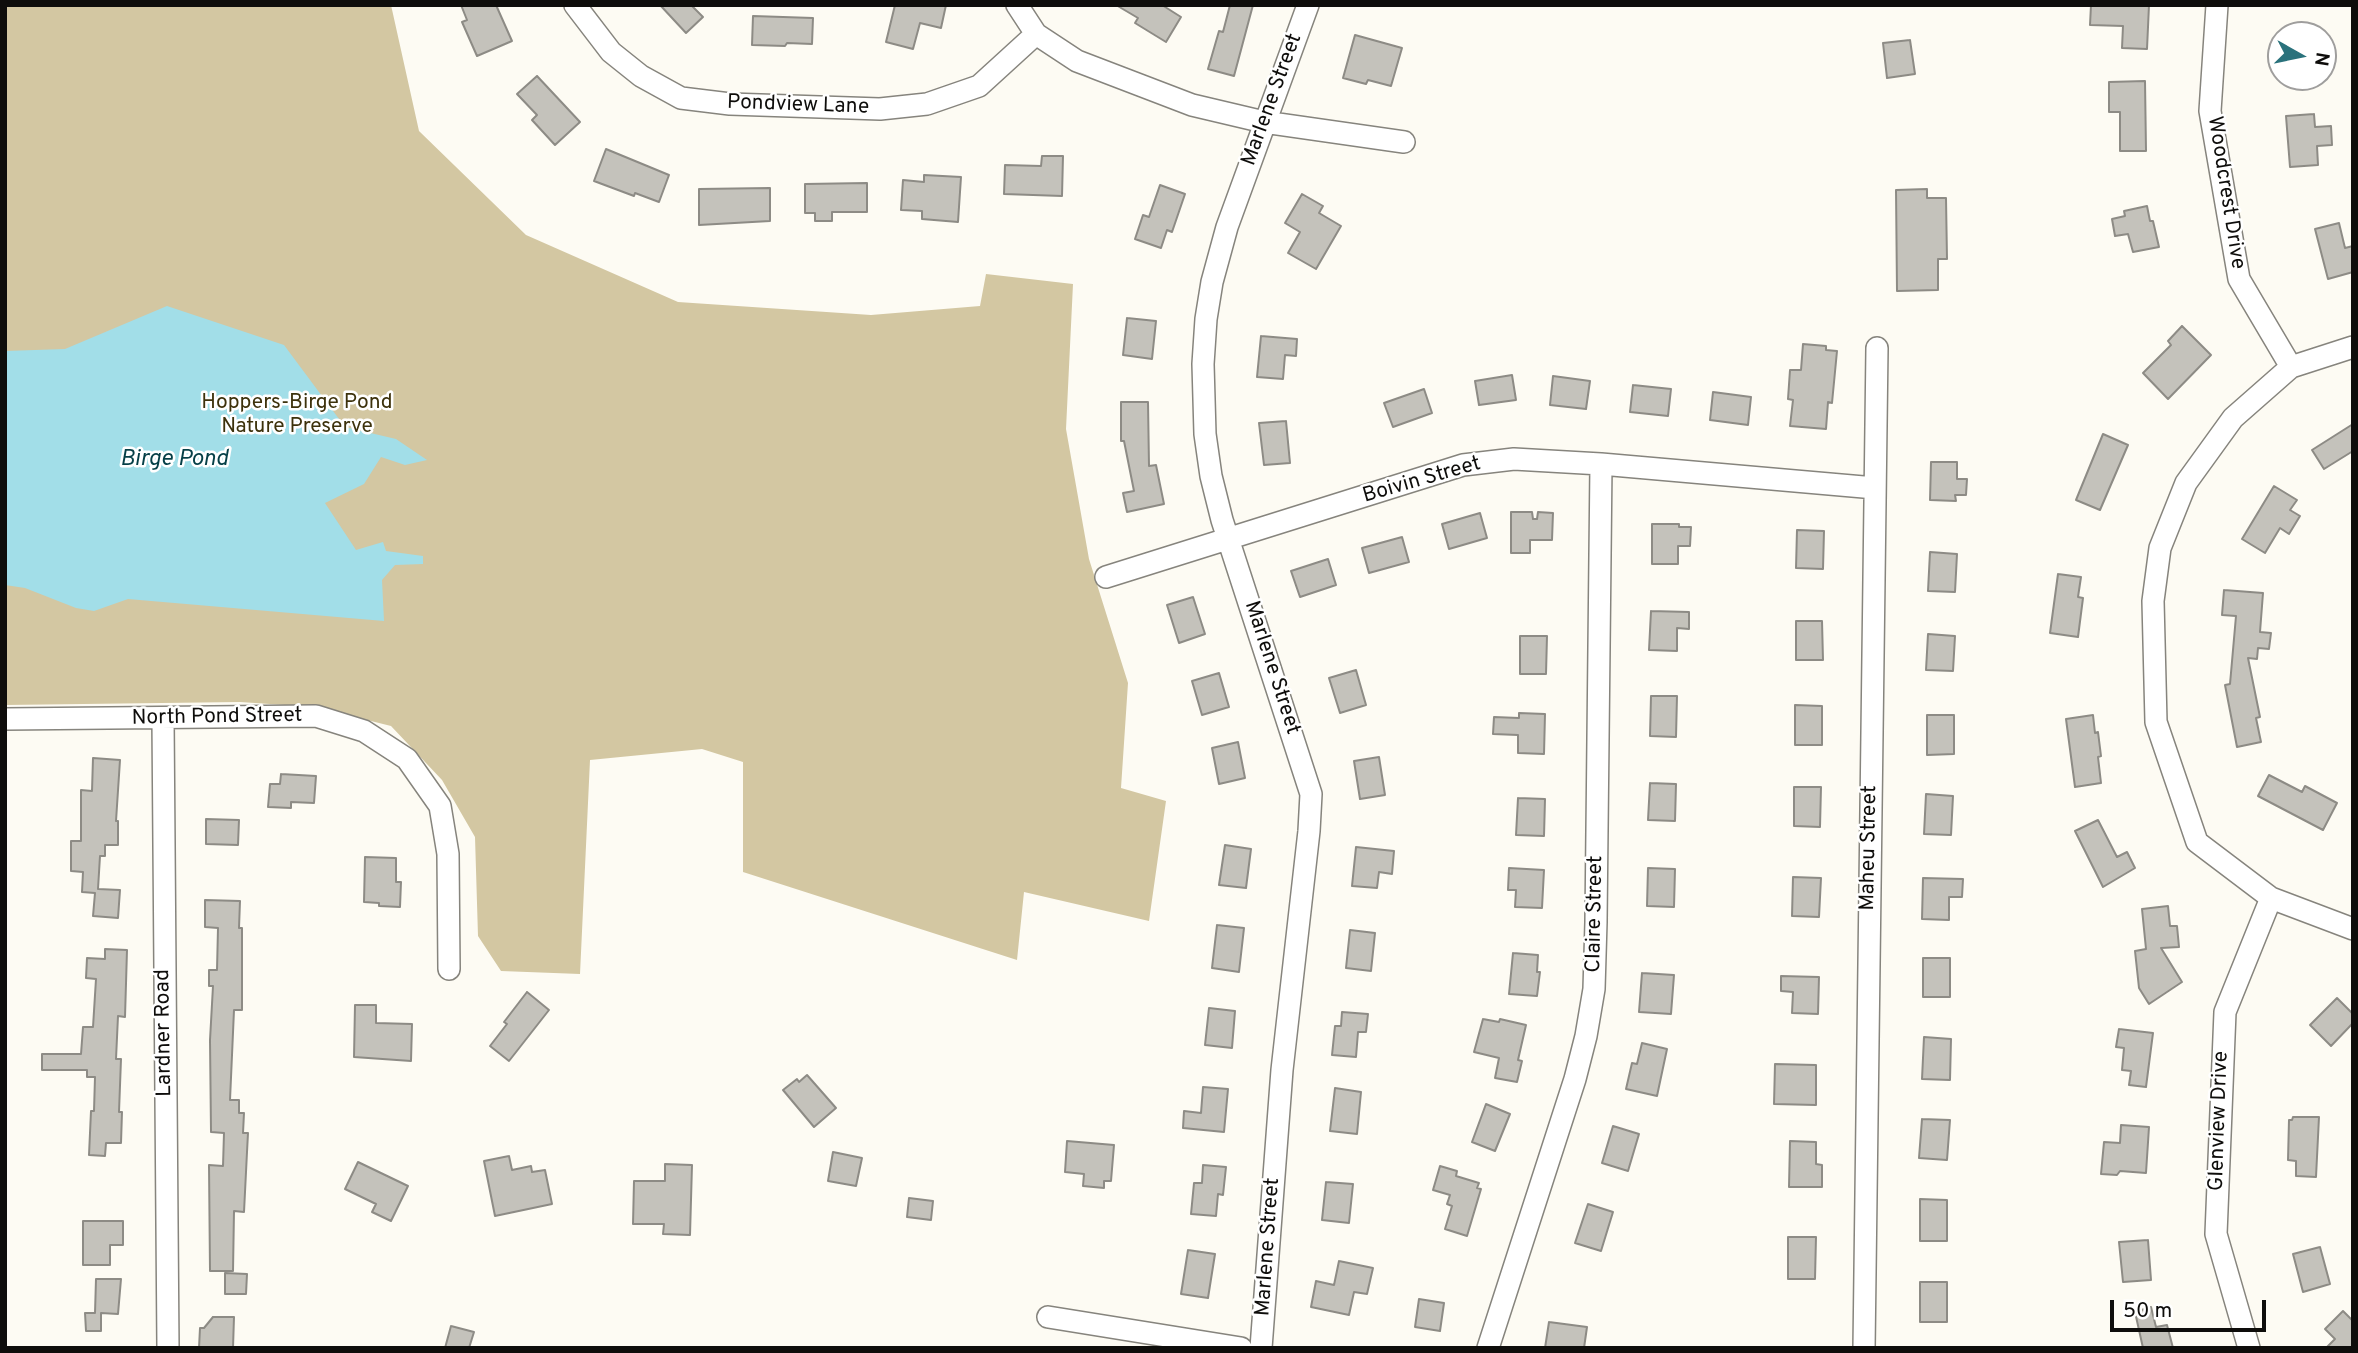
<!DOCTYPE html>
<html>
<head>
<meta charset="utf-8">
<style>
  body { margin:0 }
  #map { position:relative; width:2358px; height:1353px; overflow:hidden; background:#fdfbf3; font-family:Overpass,sans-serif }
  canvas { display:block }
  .frame { position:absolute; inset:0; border:7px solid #0e0d0b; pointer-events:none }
  .north { position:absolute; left:2267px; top:21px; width:70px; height:70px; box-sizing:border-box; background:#fff; border:2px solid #9f9e9d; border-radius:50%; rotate:99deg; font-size:19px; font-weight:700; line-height:28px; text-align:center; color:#0e0d0b }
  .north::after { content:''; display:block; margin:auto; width:24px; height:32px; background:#2a727c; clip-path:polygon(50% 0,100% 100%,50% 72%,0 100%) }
  .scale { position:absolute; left:2110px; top:1300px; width:156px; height:32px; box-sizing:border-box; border:4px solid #0e0d0b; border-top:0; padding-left:9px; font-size:21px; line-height:24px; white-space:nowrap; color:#0e0d0b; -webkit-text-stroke:5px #fff; paint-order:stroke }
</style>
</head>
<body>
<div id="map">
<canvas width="2358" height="1353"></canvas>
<div class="frame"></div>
<div class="north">N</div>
<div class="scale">50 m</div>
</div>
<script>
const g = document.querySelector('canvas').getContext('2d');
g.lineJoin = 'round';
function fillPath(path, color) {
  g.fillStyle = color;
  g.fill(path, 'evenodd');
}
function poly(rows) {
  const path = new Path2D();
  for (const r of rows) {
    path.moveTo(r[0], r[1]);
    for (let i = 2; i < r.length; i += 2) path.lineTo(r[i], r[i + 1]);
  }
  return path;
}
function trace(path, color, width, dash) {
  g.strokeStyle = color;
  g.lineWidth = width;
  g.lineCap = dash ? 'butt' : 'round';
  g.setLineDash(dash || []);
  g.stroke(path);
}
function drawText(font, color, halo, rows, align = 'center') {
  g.font = font + ' Overpass,sans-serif';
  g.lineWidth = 5;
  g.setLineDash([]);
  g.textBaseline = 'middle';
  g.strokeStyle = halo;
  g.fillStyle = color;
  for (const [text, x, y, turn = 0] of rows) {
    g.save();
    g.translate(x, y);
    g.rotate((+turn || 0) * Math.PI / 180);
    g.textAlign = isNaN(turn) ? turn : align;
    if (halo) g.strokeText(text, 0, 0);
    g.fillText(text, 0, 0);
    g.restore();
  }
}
fillPath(poly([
  [5,5,391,5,419,131,526,235,678,302,871,315,980,306,986,274,1073,284,1066,429,1089,559,1128,683,1121,788,1166,801,1149,921,1024,892,1017,960,743,872,743,762,702,749,590,760,580,974,501,971,478,936,475,837,442,780,391,726,315,707,240,702,5,705]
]), '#d3c7a2');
fillPath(poly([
  [167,306,284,345,345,427,396,439,427,460,405,465,381,457,364,484,325,503,356,550,383,542,386,551,423,556,423,564,395,565,382,580,384,621,128,599,94,611,76,608,25,588,5,585,5,351,65,349]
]), '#a2dee8');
const building = poly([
  [461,5,496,5,512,41,477,56,462,22,467,20,461,5],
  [660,5,691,5,703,17,686,33,660,5],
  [895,5,946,5,941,28,920,23,913,49,886,42,895,5],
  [1116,5,1162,5,1181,17,1166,42,1135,23,1138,18,1116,5],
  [1230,5,1253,5,1234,76,1208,69,1219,31,1223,32,1230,5],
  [2091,5,2149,5,2147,49,2122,48,2123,26,2090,25,2091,5],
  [753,16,813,18,812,44,787,43,785,46,752,45,753,16],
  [1355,35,1402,48,1391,86,1368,80,1366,84,1343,78,1355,35],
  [1910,40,1915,74,1887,78,1883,43,1910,40],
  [537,76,580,122,555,145,532,120,537,115,517,94,537,76],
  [2145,81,2146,151,2120,151,2120,112,2109,112,2109,82,2145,81],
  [2314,114,2315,127,2331,126,2332,145,2317,146,2318,165,2290,167,2286,116,2314,114],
  [606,149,669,175,659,202,635,193,634,196,594,181,606,149],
  [1042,156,1063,156,1062,196,1004,194,1005,165,1041,166,1042,156],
  [924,175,961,177,958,222,922,219,922,211,901,210,903,180,924,182,924,175],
  [867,183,867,212,832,212,832,221,815,221,815,213,805,213,805,184,867,183],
  [1160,185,1185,194,1172,232,1167,230,1161,248,1135,239,1143,215,1149,217,1160,185],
  [770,188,770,221,699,225,699,189,770,188],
  [1927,189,1927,198,1946,198,1947,259,1938,259,1938,290,1897,291,1896,190,1927,189],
  [1302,194,1323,206,1319,213,1341,226,1316,269,1288,253,1300,232,1285,223,1302,194],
  [2147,206,2150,221,2153,221,2159,247,2133,252,2128,234,2115,236,2112,219,2125,216,2124,211,2147,206],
  [2339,223,2345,248,2353,246,2353,272,2328,279,2315,229,2339,223],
  [1127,318,1156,321,1152,359,1123,355,1127,318],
  [2182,326,2211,355,2168,399,2143,373,2171,345,2168,341,2182,326],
  [1261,336,1297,339,1296,356,1285,355,1283,379,1257,377,1261,336],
  [1803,344,1826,346,1826,350,1837,351,1832,403,1828,402,1826,429,1790,426,1793,400,1788,399,1790,370,1801,370,1803,344],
  [1512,375,1516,400,1479,405,1475,381,1512,375],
  [1553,376,1590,381,1586,409,1550,405,1553,376],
  [1633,385,1671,389,1668,416,1630,412,1633,385],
  [1424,389,1432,413,1393,427,1384,403,1424,389],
  [1713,392,1751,397,1748,425,1710,420,1713,392],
  [1121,402,1148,402,1149,466,1156,465,1164,504,1127,512,1123,493,1134,491,1124,441,1121,441,1121,402],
  [1286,421,1290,463,1264,465,1259,423,1286,421],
  [2353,424,2353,451,2324,469,2312,450,2353,424],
  [2103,434,2128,445,2100,510,2076,500,2103,434],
  [1931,462,1957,462,1957,479,1967,479,1966,495,1955,495,1956,501,1930,500,1931,462],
  [2274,486,2297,500,2290,510,2300,516,2289,534,2280,528,2265,553,2242,539,2274,486],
  [1511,512,1532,512,1533,519,1537,519,1538,512,1553,513,1552,540,1530,540,1530,553,1511,553,1511,512],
  [1480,513,1487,538,1449,549,1442,524,1480,513],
  [1652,524,1679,524,1679,527,1691,527,1690,546,1678,546,1678,564,1652,564,1652,524],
  [1797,530,1824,531,1823,569,1796,568,1797,530],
  [1402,537,1409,562,1369,573,1362,548,1402,537],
  [1930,552,1957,554,1955,592,1928,591,1930,552],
  [1328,559,1336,585,1300,597,1291,571,1328,559],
  [2058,574,2081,577,2078,597,2083,598,2078,637,2050,633,2058,574],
  [2224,590,2263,593,2260,632,2271,633,2269,649,2258,648,2257,659,2248,658,2260,717,2256,718,2261,742,2237,747,2225,685,2230,684,2236,616,2222,615,2224,590],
  [1193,597,1205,634,1179,643,1167,605,1193,597],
  [1651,611,1689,612,1689,629,1677,628,1677,651,1649,650,1651,611],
  [1796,621,1822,621,1823,660,1796,660,1796,621],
  [1928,634,1955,636,1953,671,1926,670,1928,634],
  [1520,636,1547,636,1546,674,1520,674,1520,636],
  [1356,670,1366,705,1340,713,1329,678,1356,670],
  [1219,673,1229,707,1202,715,1192,681,1219,673],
  [1651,696,1677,696,1676,737,1650,736,1651,696],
  [1795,705,1822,706,1822,745,1795,745,1795,705],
  [1519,713,1545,714,1544,754,1518,753,1518,735,1493,734,1494,717,1519,718,1519,713],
  [1927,715,1954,715,1954,754,1927,755,1927,715],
  [2093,715,2095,733,2098,732,2101,756,2098,757,2101,783,2075,787,2066,719,2093,715],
  [1238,742,1245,778,1219,784,1212,748,1238,742],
  [1379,757,1385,795,1360,799,1354,761,1379,757],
  [93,758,120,760,116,821,118,821,118,845,105,845,105,856,100,856,98,889,120,890,118,918,93,916,95,893,82,892,83,872,71,871,71,841,81,841,81,790,92,791,93,758],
  [281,774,316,776,314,803,291,802,291,808,268,807,270,784,280,784,281,774],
  [2269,775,2302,792,2305,786,2337,803,2323,830,2258,796,2269,775],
  [1650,783,1676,784,1675,821,1648,820,1650,783],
  [1794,787,1821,787,1820,827,1794,826,1794,787],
  [1926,794,1953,796,1951,835,1924,834,1926,794],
  [1518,798,1545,799,1544,836,1516,835,1518,798],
  [206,819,239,820,238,845,206,844,206,819],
  [2098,820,2117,857,2127,852,2135,868,2103,887,2075,831,2098,820],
  [1225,845,1251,849,1246,888,1219,885,1225,845],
  [1356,847,1394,851,1392,874,1379,872,1377,888,1352,886,1356,847],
  [365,857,396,858,396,882,401,882,400,907,379,906,379,903,364,902,365,857],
  [1509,868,1544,870,1542,908,1515,907,1516,890,1508,890,1509,868],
  [1648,868,1675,869,1674,907,1647,906,1648,868],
  [1793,877,1821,878,1819,917,1792,916,1793,877],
  [1923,878,1963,879,1962,897,1949,897,1949,920,1922,919,1923,878],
  [205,900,240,901,239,928,242,928,242,1010,234,1010,230,1100,239,1100,239,1113,244,1113,243,1133,248,1133,247,1152,244,1212,234,1211,233,1271,210,1271,209,1165,223,1166,224,1133,211,1132,210,1040,213,986,209,986,209,970,217,970,218,928,205,927,205,900],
  [2168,906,2170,926,2177,926,2179,947,2161,948,2182,982,2149,1004,2139,988,2135,951,2146,949,2142,909,2168,906],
  [1217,925,1244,928,1239,972,1212,968,1217,925],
  [1350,930,1375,933,1371,971,1346,968,1350,930],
  [105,949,127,950,125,1017,118,1016,116,1059,121,1059,119,1112,122,1112,121,1143,106,1143,105,1156,89,1155,91,1111,94,1111,95,1077,87,1077,87,1070,42,1070,42,1054,81,1054,83,1027,93,1027,96,979,86,978,87,958,105,959,105,949],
  [1513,953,1538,955,1537,972,1540,972,1537,996,1509,994,1513,953],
  [1923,958,1950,958,1950,997,1923,997,1923,958],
  [1642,973,1674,975,1671,1014,1639,1012,1642,973],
  [1781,976,1819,977,1818,1014,1792,1013,1793,992,1781,991,1781,976],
  [527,992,549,1010,509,1061,490,1046,507,1024,504,1022,527,992],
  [2337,998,2353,1014,2353,1023,2331,1046,2310,1025,2337,998],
  [355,1005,376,1005,376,1023,412,1024,411,1061,354,1057,355,1005],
  [1209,1008,1235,1011,1232,1048,1205,1045,1209,1008],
  [1342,1012,1368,1014,1366,1032,1358,1032,1356,1057,1332,1055,1335,1026,1341,1026,1342,1012],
  [1483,1019,1499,1022,1500,1019,1526,1025,1518,1060,1522,1061,1517,1082,1495,1078,1499,1058,1474,1052,1483,1019],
  [2119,1029,2153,1033,2146,1087,2129,1085,2131,1071,2122,1070,2124,1048,2116,1047,2119,1029],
  [1924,1037,1951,1039,1950,1080,1922,1079,1924,1037],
  [1642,1043,1667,1049,1657,1096,1626,1089,1632,1063,1637,1064,1642,1043],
  [1775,1064,1816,1065,1816,1105,1774,1104,1775,1064],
  [807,1075,836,1108,814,1127,783,1090,797,1079,799,1082,807,1075],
  [1203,1087,1228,1089,1224,1132,1183,1128,1184,1111,1201,1113,1203,1087],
  [1335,1088,1361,1092,1357,1134,1330,1131,1335,1088],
  [1486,1104,1510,1114,1495,1151,1472,1142,1486,1104],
  [2293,1117,2319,1117,2316,1177,2296,1176,2296,1161,2288,1160,2289,1120,2292,1120,2293,1117],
  [1922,1119,1950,1120,1947,1160,1919,1158,1922,1119],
  [2121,1125,2149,1127,2146,1173,2120,1171,2117,1175,2101,1174,2104,1142,2120,1143,2121,1125],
  [1613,1126,1639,1134,1628,1171,1602,1163,1613,1126],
  [1067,1141,1114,1145,1111,1181,1104,1181,1104,1188,1083,1186,1084,1174,1065,1172,1067,1141],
  [1790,1141,1816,1142,1816,1164,1822,1165,1822,1187,1789,1187,1790,1141],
  [833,1152,862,1158,856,1186,828,1181,833,1152],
  [509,1156,512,1170,531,1166,532,1172,545,1170,552,1204,495,1216,484,1161,509,1156],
  [358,1162,408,1186,391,1221,372,1212,376,1204,345,1189,358,1162],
  [665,1164,692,1165,690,1235,663,1234,664,1224,633,1224,634,1181,665,1181,665,1164],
  [1203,1165,1226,1167,1223,1195,1218,1194,1216,1216,1191,1214,1194,1183,1202,1183,1203,1165],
  [1440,1166,1457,1171,1456,1176,1479,1183,1477,1188,1481,1189,1467,1236,1445,1229,1452,1206,1447,1204,1450,1195,1433,1190,1440,1166],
  [1326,1182,1353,1184,1349,1223,1322,1220,1326,1182],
  [909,1198,933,1201,931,1220,907,1217,909,1198],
  [1920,1199,1947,1200,1947,1241,1920,1241,1920,1199],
  [1588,1204,1613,1212,1601,1251,1575,1243,1588,1204],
  [83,1221,123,1221,123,1245,110,1245,110,1265,83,1265,83,1221],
  [1788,1237,1816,1237,1815,1279,1788,1279,1788,1237],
  [2148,1240,2151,1280,2123,1282,2119,1242,2148,1240],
  [2320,1247,2330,1284,2303,1292,2293,1254,2320,1247],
  [1188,1250,1215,1254,1208,1298,1181,1294,1188,1250],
  [1339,1261,1373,1268,1367,1294,1354,1292,1349,1315,1311,1307,1316,1281,1334,1285,1339,1261],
  [225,1273,247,1274,246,1294,225,1294,225,1273],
  [96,1279,121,1279,118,1314,101,1313,101,1331,86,1331,85,1313,95,1313,96,1279],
  [1920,1282,1947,1282,1947,1322,1920,1322,1920,1282],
  [1419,1299,1444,1303,1440,1331,1415,1327,1419,1299],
  [2151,1307,2156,1327,2167,1325,2173,1348,2143,1348,2135,1312,2151,1307],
  [2343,1311,2353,1321,2353,1348,2326,1348,2335,1339,2325,1329,2343,1311],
  [213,1317,234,1317,233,1348,199,1348,200,1328,204,1328,213,1317],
  [1549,1322,1587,1327,1584,1348,1545,1348,1549,1322],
  [451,1326,474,1332,469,1348,445,1348,451,1326]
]);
fillPath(building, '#c4c2bb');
trace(building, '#8d8b85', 2);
const street = poly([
  [575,5,611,52,641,76,681,98,730,104,880,109,927,104,979,86,1036,34,1017,5],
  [2217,5,2210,111,2239,279,2291,367],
  [1036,34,1077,61,1192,105,1264,122,1404,142],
  [2353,347,2291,367,2233,418,2186,483,2160,548,2153,601,2156,722,2197,842,2271,898,2353,929],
  [1106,577,1463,465,1514,459,1601,464,1875,488],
  [5,719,316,716,364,731,407,759,440,806,448,854,449,969],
  [163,719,168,1348],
  [1048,1317,1241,1348],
  [1261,1348,1282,1070,1309,831,1311,794,1222,520,1211,476,1205,434,1203,364,1206,319,1212,282,1227,227,1308,5],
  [1488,1348,1575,1079,1586,1036,1594,989,1596,922,1601,464],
  [1864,1348,1877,348],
  [2249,1348,2216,1234,2225,1012,2271,898]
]);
trace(street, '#86847d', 24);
trace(street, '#fff', 21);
drawText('21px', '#0e0d0b', '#fff', [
  ["Marlene Street",1273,100,-70],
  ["Pondview Lane",798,106,2],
  ["Woodcrest Drive",2225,193,81],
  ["Boivin Street",1422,481,-16],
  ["Marlene Street",1271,668,72],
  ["North Pond Street",217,718,-1],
  ["Maheu Street",1870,848,-89],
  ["Claire Street",1596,914,-89],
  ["Lardner Road",165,1033,-91],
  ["Glenview Drive",2220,1121,-88],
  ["Marlene Street",1269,1247,-86]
]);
drawText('21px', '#3d320c', '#fff', [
  ["Hoppers-Birge Pond",297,404],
  ["Nature Preserve",297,428]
]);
drawText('italic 23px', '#053f47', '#fff', [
  ["Birge Pond",174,460]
]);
</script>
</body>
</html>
